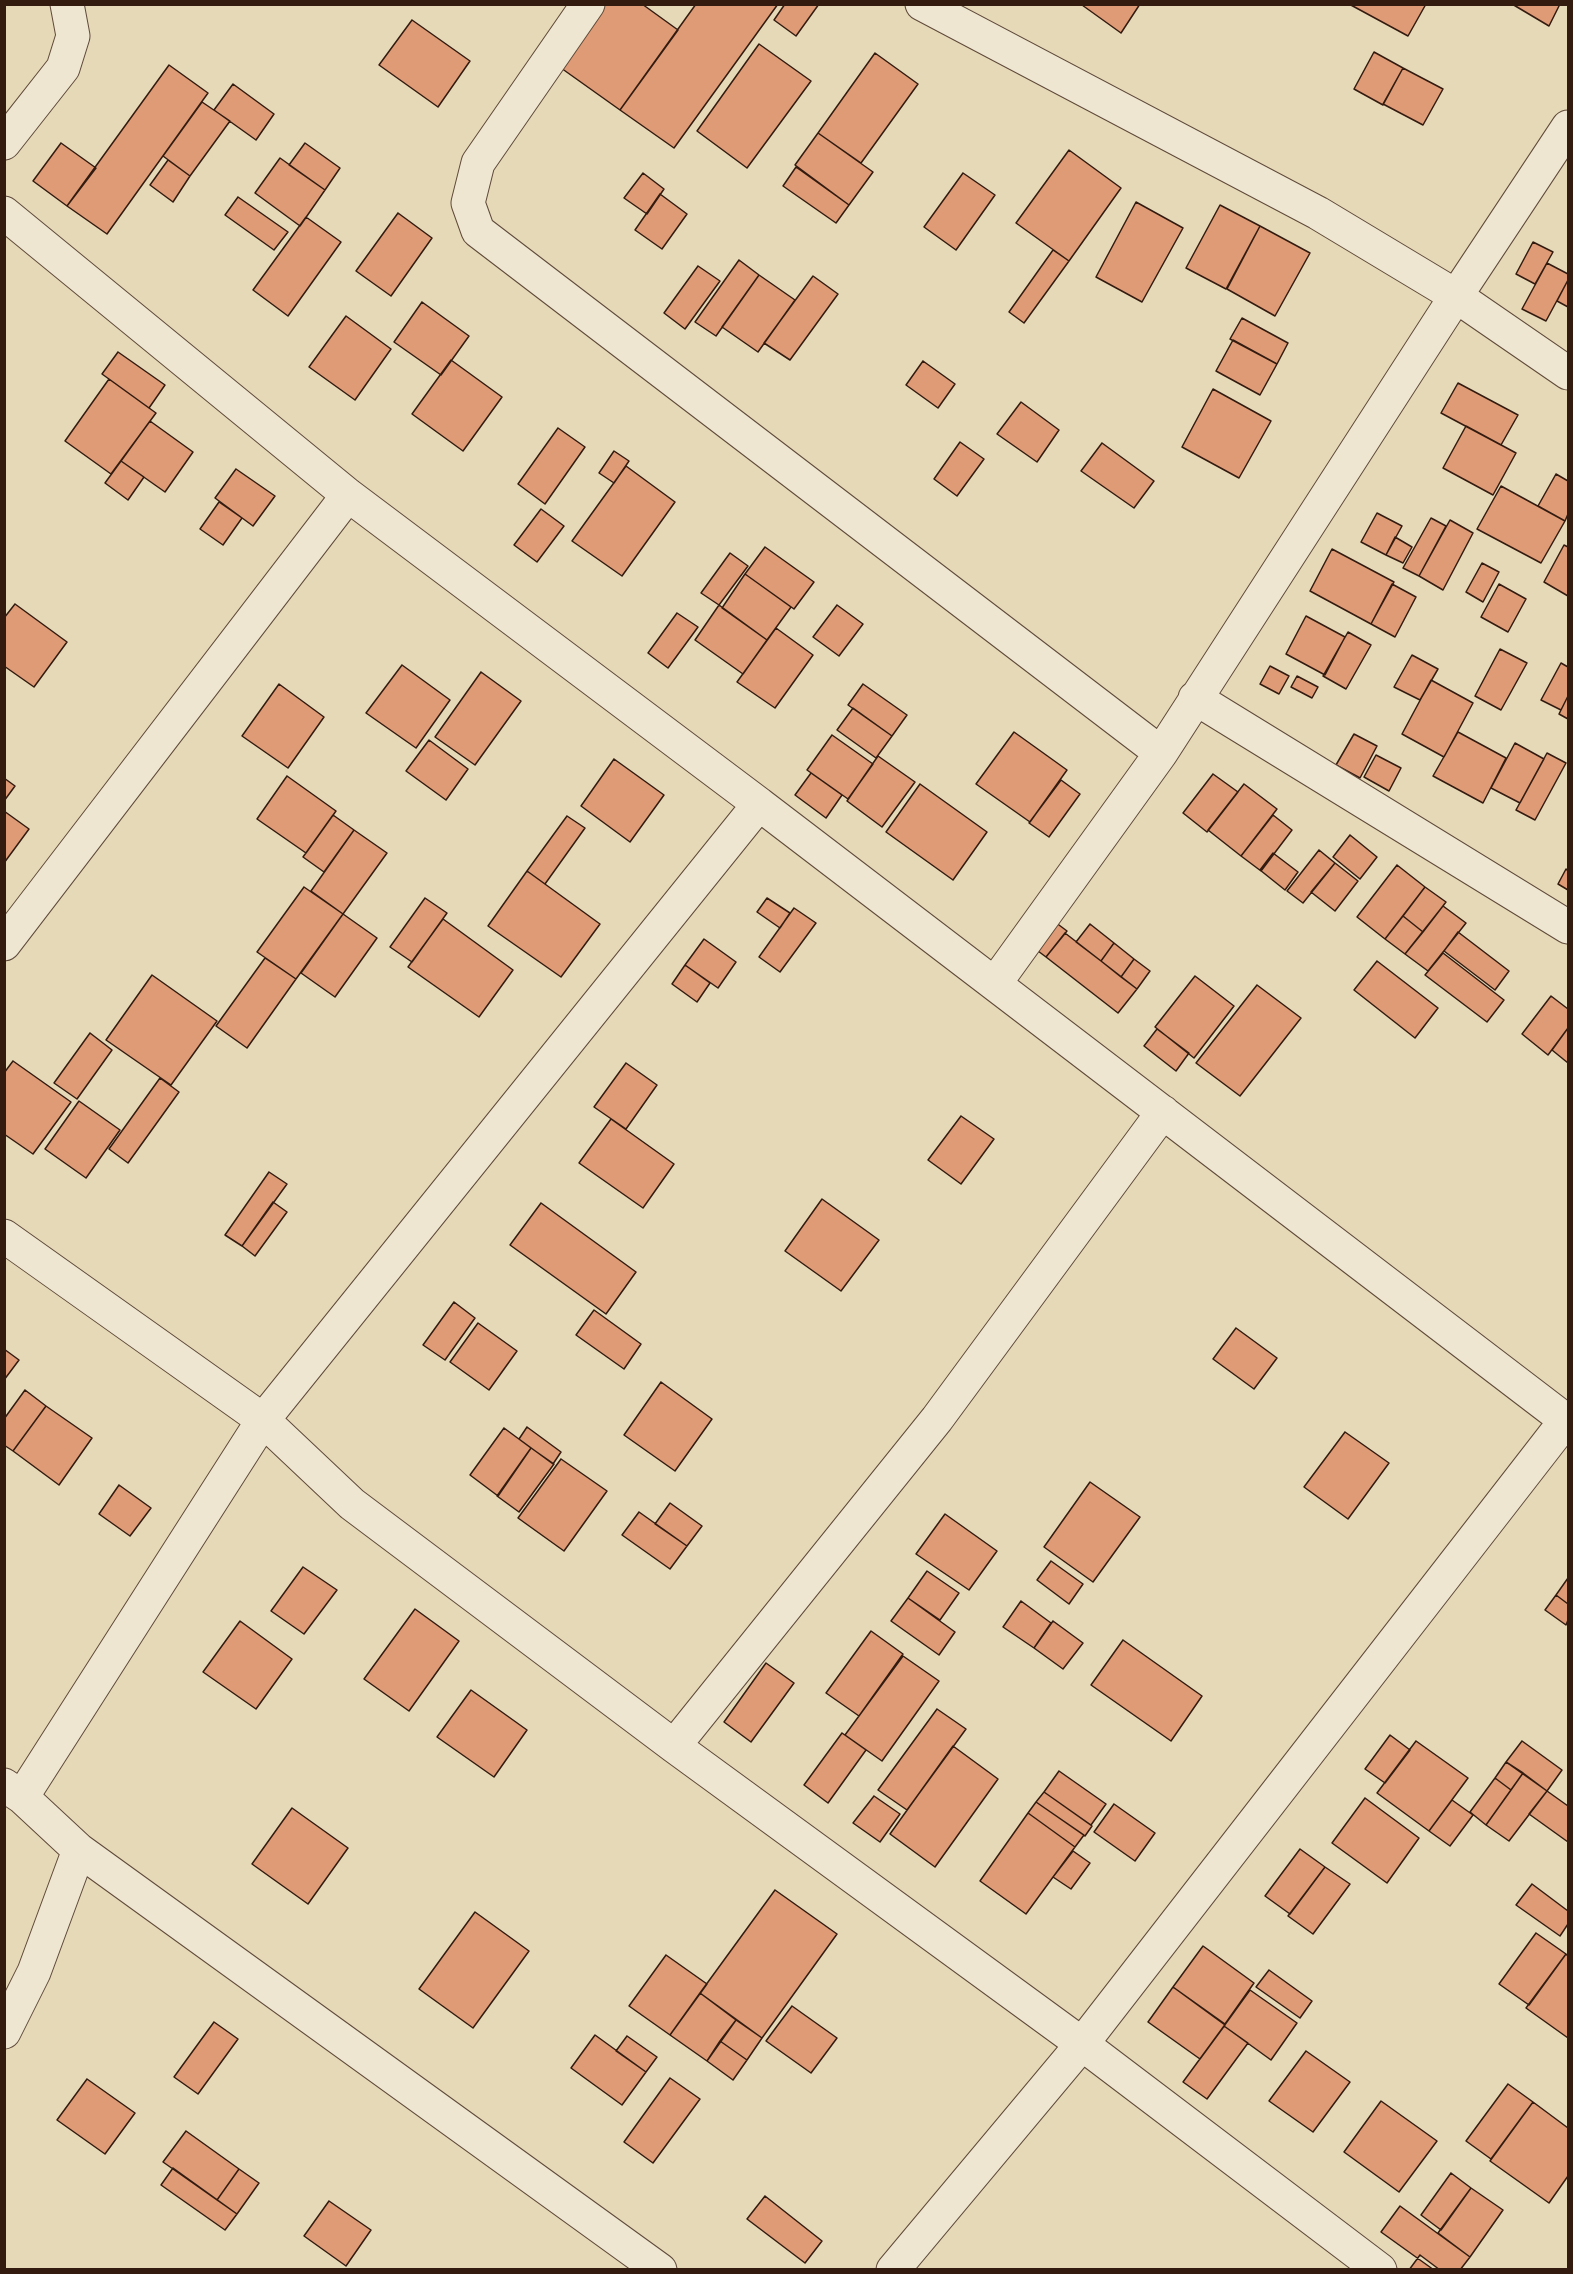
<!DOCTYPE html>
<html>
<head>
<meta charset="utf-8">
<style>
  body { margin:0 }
  #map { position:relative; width:1573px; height:2274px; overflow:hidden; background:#e5d9b8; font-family:"IM FELL DW Pica",serif }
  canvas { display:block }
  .frame { position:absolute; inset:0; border:6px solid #341b10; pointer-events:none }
</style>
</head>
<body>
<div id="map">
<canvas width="1573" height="2274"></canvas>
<div class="frame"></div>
</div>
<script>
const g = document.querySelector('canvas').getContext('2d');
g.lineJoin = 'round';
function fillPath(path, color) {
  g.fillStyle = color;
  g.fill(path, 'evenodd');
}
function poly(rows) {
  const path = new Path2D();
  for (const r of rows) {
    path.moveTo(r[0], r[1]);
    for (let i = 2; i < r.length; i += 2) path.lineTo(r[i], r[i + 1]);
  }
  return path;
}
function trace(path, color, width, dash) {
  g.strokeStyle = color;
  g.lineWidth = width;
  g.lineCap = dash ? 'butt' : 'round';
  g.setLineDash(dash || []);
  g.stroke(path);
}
const building = poly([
  [596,4,642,4,678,30,620,110,554,63,596,4],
  [696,4,778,4,674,148,620,110,696,4],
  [785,4,819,4,796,36,774,20,785,4],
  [1140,4,1121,33,1082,5,1083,4,1140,4],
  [1349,4,1426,4,1408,36,1349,4],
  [1512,4,1560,4,1549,26,1512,4],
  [412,20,470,61,438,107,379,65,412,20],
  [759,44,811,81,747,168,697,131,759,44],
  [1374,52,1403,68,1383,105,1354,89,1374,52],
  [875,53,918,84,861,163,818,133,875,53],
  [169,65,208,93,107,234,67,206,169,65],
  [1403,68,1443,89,1423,125,1383,104,1403,68],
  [233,84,274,114,256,140,214,110,233,84],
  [202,102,230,121,190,176,163,156,202,102],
  [818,133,873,172,849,205,795,165,818,133],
  [61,143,96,168,67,206,33,181,61,143],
  [305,143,340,168,325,190,289,165,305,143],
  [1069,150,1121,188,1069,261,1016,223,1069,150],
  [280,158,325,190,300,226,255,193,280,158],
  [168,160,190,176,173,202,150,185,168,160],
  [796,167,849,205,836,223,783,186,796,167],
  [643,173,664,189,647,214,624,198,643,173],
  [963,173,995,195,956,250,924,227,963,173],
  [660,194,687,214,662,249,635,230,660,194],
  [238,197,288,232,274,250,225,215,238,197],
  [1136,202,1183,228,1142,302,1096,277,1136,202],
  [1220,205,1260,226,1226,289,1186,268,1220,205],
  [398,213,432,238,391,296,356,271,398,213],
  [306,217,341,242,288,316,253,290,306,217],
  [1260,226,1310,253,1275,316,1227,289,1260,226],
  [1533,242,1553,252,1535,284,1516,274,1533,242],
  [1053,250,1069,261,1024,323,1009,312,1053,250],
  [739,260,759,275,716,336,695,322,739,260],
  [1547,263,1568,274,1568,280,1546,321,1522,309,1547,263],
  [698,266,720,281,685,329,664,313,698,266],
  [759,275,795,300,758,352,722,327,759,275],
  [813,276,838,294,790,360,764,343,813,276],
  [1568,280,1568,307,1557,301,1568,280],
  [422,302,469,336,441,375,394,342,422,302],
  [346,316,391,349,355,400,309,367,346,316],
  [1242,318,1288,343,1277,364,1230,339,1242,318],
  [1233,340,1277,364,1260,395,1216,371,1233,340],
  [118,352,165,385,149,408,102,374,118,352],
  [451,360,502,397,463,451,412,414,451,360],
  [923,361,955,384,938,408,906,385,923,361],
  [109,379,156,413,111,474,65,441,109,379],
  [1458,383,1518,415,1501,445,1441,413,1458,383],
  [1213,389,1271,421,1239,478,1182,447,1213,389],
  [1021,402,1059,430,1037,462,997,434,1021,402],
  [150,421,193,452,165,492,121,461,150,421],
  [1466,426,1516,453,1493,495,1443,468,1466,426],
  [558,428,585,447,545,504,518,484,558,428],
  [960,442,984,459,957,496,934,479,960,442],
  [1102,443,1154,481,1134,508,1081,471,1102,443],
  [614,451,629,461,614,483,599,473,614,451],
  [121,461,144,477,128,500,105,483,121,461],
  [626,466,675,502,622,576,572,541,626,466],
  [236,469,275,496,253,526,215,498,236,469],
  [1556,474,1568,481,1568,514,1565,521,1538,506,1556,474],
  [1501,486,1565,521,1541,563,1477,529,1501,486],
  [219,502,242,518,223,545,200,529,219,502],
  [541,509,564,526,537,562,514,545,541,509],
  [1377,513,1402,526,1386,555,1361,542,1377,513],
  [1431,518,1446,526,1419,576,1403,568,1431,518],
  [1450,520,1473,533,1443,590,1419,576,1450,520],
  [1395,537,1412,547,1403,563,1386,555,1395,537],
  [1564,545,1568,547,1568,596,1544,582,1564,545],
  [765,547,814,582,794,609,745,574,765,547],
  [1332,549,1394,582,1371,624,1310,591,1332,549],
  [730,553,748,566,719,605,701,593,730,553],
  [1482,563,1499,572,1483,602,1466,592,1482,563],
  [745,574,791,607,767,640,722,608,745,574],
  [1392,584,1416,597,1395,637,1371,624,1392,584],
  [1499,584,1526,599,1508,632,1481,617,1499,584],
  [15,604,67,642,34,687,4,666,4,618,15,604],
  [719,605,767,640,743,674,695,640,719,605],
  [837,605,863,624,839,656,813,637,837,605],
  [677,613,698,627,668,668,648,653,677,613],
  [1306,616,1345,637,1325,675,1286,654,1306,616],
  [776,628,813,655,775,708,737,682,776,628],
  [1348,632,1371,645,1346,689,1323,676,1348,632],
  [1500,649,1527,663,1501,710,1475,696,1500,649],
  [1412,655,1438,669,1420,700,1394,687,1412,655],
  [1561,663,1568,667,1568,696,1561,710,1541,700,1561,663],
  [402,665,450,700,416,748,366,713,402,665],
  [1270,666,1289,676,1279,694,1260,684,1270,666],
  [481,672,521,701,475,765,435,737,481,672],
  [1297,676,1318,687,1312,698,1291,687,1297,676],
  [1431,680,1473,703,1444,757,1402,734,1431,680],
  [279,684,324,717,288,768,242,736,279,684],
  [863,684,907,715,892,736,848,705,863,684],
  [1568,696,1568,719,1559,714,1568,696],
  [853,708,892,736,876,758,837,730,853,708],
  [1014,732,1067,770,1030,822,976,784,1014,732],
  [1458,732,1506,758,1483,803,1433,776,1458,732],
  [1354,734,1377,746,1360,778,1336,765,1354,734],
  [832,735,873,764,848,799,807,770,832,735],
  [429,740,468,769,446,800,406,771,429,740],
  [1515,743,1544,759,1520,803,1491,788,1515,743],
  [1547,753,1566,763,1535,820,1516,810,1547,753],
  [1376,755,1401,768,1389,791,1364,777,1376,755],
  [878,756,915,782,882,827,847,801,878,756],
  [614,759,664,795,630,842,581,806,614,759],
  [811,773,842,795,826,818,795,795,811,773],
  [1213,774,1238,792,1207,832,1183,813,1213,774],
  [287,776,336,811,306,853,257,819,287,776],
  [4,778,15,786,4,801,4,778],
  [1061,780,1080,794,1049,837,1029,823,1061,780],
  [920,784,987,832,953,880,886,832,920,784],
  [1244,784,1277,809,1241,856,1208,830,1244,784],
  [4,811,29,829,4,863,4,811],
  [333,815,354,830,324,872,303,857,333,815],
  [1273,815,1292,830,1261,871,1241,856,1273,815],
  [567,816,585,828,545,884,527,871,567,816],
  [354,830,387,853,343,914,311,891,354,830],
  [1350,835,1377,857,1360,879,1333,857,1350,835],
  [1319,850,1335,863,1303,903,1287,891,1319,850],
  [1273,853,1298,872,1285,890,1260,870,1273,853],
  [1335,863,1358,881,1335,911,1311,892,1335,863],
  [1397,865,1425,887,1385,939,1357,917,1397,865],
  [1566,869,1568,871,1568,890,1558,884,1566,869],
  [527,871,600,924,561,977,488,926,527,871],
  [304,887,343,914,296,979,257,952,304,887],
  [1425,887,1446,902,1423,932,1403,916,1425,887],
  [425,898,447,913,412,962,390,947,425,898],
  [767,898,790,913,780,928,757,912,767,898],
  [1443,906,1466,923,1428,971,1405,954,1443,906],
  [794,908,816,923,780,972,759,957,794,908],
  [343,914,377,938,335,997,301,973,343,914],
  [1403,916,1423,932,1405,954,1385,939,1403,916],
  [443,919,513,970,479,1017,408,967,443,919],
  [1051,919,1067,931,1046,957,1030,945,1051,919],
  [1090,924,1114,943,1101,961,1076,942,1090,924],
  [1458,932,1509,971,1495,990,1444,951,1458,932],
  [1065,933,1137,989,1118,1013,1046,957,1065,933],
  [704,939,736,962,718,988,685,965,704,939],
  [1114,943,1134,959,1121,977,1101,961,1114,943],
  [1443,953,1504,1000,1487,1022,1425,975,1443,953],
  [265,958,296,979,247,1048,216,1026,265,958],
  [1134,959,1150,971,1137,989,1121,977,1134,959],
  [1377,961,1438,1008,1415,1038,1354,990,1377,961],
  [685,965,710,983,697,1002,672,984,685,965],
  [152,975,217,1021,171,1085,106,1040,152,975],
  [1195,976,1234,1006,1194,1058,1155,1027,1195,976],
  [1257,985,1301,1018,1240,1096,1196,1063,1257,985],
  [1551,996,1568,1009,1568,1028,1548,1055,1522,1034,1551,996],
  [1568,1028,1568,1063,1552,1050,1568,1028],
  [1157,1029,1189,1053,1176,1071,1144,1046,1157,1029],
  [90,1033,112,1050,77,1099,54,1083,90,1033],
  [13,1061,71,1102,33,1154,4,1134,4,1073,13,1061],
  [626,1063,657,1085,626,1129,594,1107,626,1063],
  [160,1078,179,1092,128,1163,109,1149,160,1078],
  [79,1101,120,1130,86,1178,45,1149,79,1101],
  [961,1116,994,1139,961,1184,928,1160,961,1116],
  [611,1119,674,1164,643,1208,579,1163,611,1119],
  [269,1172,287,1184,242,1246,225,1235,269,1172],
  [822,1199,879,1240,841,1291,785,1251,822,1199],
  [273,1202,287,1212,255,1256,242,1246,273,1202],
  [541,1203,636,1272,606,1314,510,1245,541,1203],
  [454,1302,475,1318,445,1360,423,1345,454,1302],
  [594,1310,641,1344,624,1369,576,1335,594,1310],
  [478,1323,517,1351,489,1390,450,1362,478,1323],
  [1236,1328,1277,1358,1254,1389,1213,1359,1236,1328],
  [4,1349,19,1360,4,1380,4,1349],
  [661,1382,712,1419,675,1471,624,1435,661,1382],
  [25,1390,46,1406,13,1451,4,1445,4,1419,25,1390],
  [46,1406,92,1438,59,1485,13,1451,46,1406],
  [527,1427,561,1452,553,1464,519,1439,527,1427],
  [504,1428,531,1448,498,1496,470,1475,504,1428],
  [1345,1432,1389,1463,1348,1519,1304,1487,1345,1432],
  [531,1448,554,1464,519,1512,497,1496,531,1448],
  [561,1459,607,1491,564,1551,518,1518,561,1459],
  [1090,1482,1140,1517,1093,1582,1044,1547,1090,1482],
  [119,1485,151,1508,130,1536,99,1514,119,1485],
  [670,1503,702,1526,687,1546,655,1524,670,1503],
  [639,1512,687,1546,670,1569,622,1535,639,1512],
  [945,1514,997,1551,969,1590,916,1554,945,1514],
  [1051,1561,1083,1584,1069,1604,1037,1580,1051,1561],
  [303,1567,337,1590,304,1634,271,1611,303,1567],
  [927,1571,959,1593,940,1620,908,1598,927,1571],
  [1568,1578,1568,1604,1556,1595,1568,1578],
  [1556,1595,1568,1604,1568,1620,1566,1625,1545,1610,1556,1595],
  [908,1598,955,1632,939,1655,891,1621,908,1598],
  [1021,1601,1051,1623,1034,1648,1003,1627,1021,1601],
  [415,1609,459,1641,409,1711,364,1679,415,1609],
  [240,1621,292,1659,256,1709,203,1672,240,1621],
  [1053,1621,1083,1643,1063,1669,1034,1648,1053,1621],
  [871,1631,903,1654,859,1716,826,1693,871,1631],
  [1123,1640,1202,1696,1171,1741,1091,1685,1123,1640],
  [903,1656,939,1681,882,1761,845,1735,903,1656],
  [766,1663,794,1683,751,1742,724,1722,766,1663],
  [471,1690,527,1730,494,1777,437,1737,471,1690],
  [937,1709,966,1729,907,1810,878,1790,937,1709],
  [842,1733,866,1750,828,1803,804,1785,842,1733],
  [1390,1735,1410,1750,1385,1783,1365,1769,1390,1735],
  [1416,1741,1468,1778,1429,1831,1377,1793,1416,1741],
  [1522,1741,1562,1770,1547,1791,1506,1762,1522,1741],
  [953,1746,998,1779,935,1867,890,1834,953,1746],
  [1506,1762,1523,1773,1511,1790,1495,1778,1506,1762],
  [1059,1771,1106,1804,1091,1825,1044,1792,1059,1771],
  [1523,1773,1547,1791,1509,1841,1486,1825,1523,1773],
  [1495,1778,1511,1790,1486,1825,1470,1812,1495,1778],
  [1547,1791,1568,1806,1568,1842,1529,1814,1547,1791],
  [1044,1792,1092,1826,1085,1836,1036,1802,1044,1792],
  [874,1796,900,1814,880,1842,853,1823,874,1796],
  [1365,1798,1419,1838,1387,1883,1332,1843,1365,1798],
  [1452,1800,1473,1815,1450,1846,1429,1831,1452,1800],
  [1036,1802,1084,1835,1075,1847,1028,1813,1036,1802],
  [1114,1804,1155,1833,1135,1861,1094,1832,1114,1804],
  [292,1808,348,1848,308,1904,252,1864,292,1808],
  [1028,1813,1075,1847,1026,1914,980,1881,1028,1813],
  [1300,1849,1325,1867,1290,1914,1265,1896,1300,1849],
  [1073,1851,1090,1863,1071,1889,1053,1877,1073,1851],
  [1325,1867,1350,1884,1313,1934,1288,1916,1325,1867],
  [1532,1884,1568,1911,1568,1924,1560,1936,1516,1905,1532,1884],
  [775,1890,837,1934,762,2038,700,1993,775,1890],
  [475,1912,529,1951,473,2028,419,1989,475,1912],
  [1536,1933,1566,1954,1529,2005,1499,1984,1536,1933],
  [1203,1946,1254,1983,1225,2024,1173,1987,1203,1946],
  [1566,1954,1568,1956,1568,2038,1526,2008,1566,1954],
  [666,1955,707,1984,670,2035,629,2006,666,1955],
  [1269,1970,1312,2001,1300,2018,1256,1987,1269,1970],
  [1173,1987,1225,2025,1200,2059,1148,2022,1173,1987],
  [1250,1990,1297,2023,1271,2060,1224,2026,1250,1990],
  [700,1993,736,2020,707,2061,670,2035,700,1993],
  [792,2006,837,2038,811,2073,766,2041,792,2006],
  [736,2020,762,2038,747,2060,720,2041,736,2020],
  [214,2022,238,2039,198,2094,174,2077,214,2022],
  [1224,2026,1248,2043,1207,2099,1183,2082,1224,2026],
  [595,2035,646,2072,622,2105,571,2068,595,2035],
  [627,2036,657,2057,646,2072,616,2051,627,2036],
  [720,2041,747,2060,733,2080,707,2061,720,2041],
  [1306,2051,1350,2082,1313,2132,1269,2101,1306,2051],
  [670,2078,700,2099,653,2163,624,2142,670,2078],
  [87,2079,135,2113,105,2154,57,2120,87,2079],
  [1508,2084,1533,2102,1491,2159,1466,2141,1508,2084],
  [1381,2101,1437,2141,1399,2192,1344,2152,1381,2101],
  [1533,2102,1568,2128,1568,2176,1549,2203,1490,2161,1533,2102],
  [186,2131,239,2169,217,2200,163,2162,186,2131],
  [173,2168,237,2214,225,2230,161,2185,173,2168],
  [239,2169,259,2183,237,2214,217,2200,239,2169],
  [1451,2173,1471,2188,1441,2230,1421,2215,1451,2173],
  [1471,2188,1503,2210,1470,2257,1438,2233,1471,2188],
  [765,2196,822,2241,805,2263,747,2219,765,2196],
  [329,2201,371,2230,346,2266,304,2236,329,2201],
  [1400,2206,1470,2257,1460,2270,1434,2270,1381,2232,1400,2206],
  [1420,2255,1440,2270,1409,2270,1420,2255]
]);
fillPath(building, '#de9b76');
trace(building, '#341b10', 1.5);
const minor = poly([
  [588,4,478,163,468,203,478,231,1161,753],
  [922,4,1318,213,1456,296,1568,127],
  [4,143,63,68,73,36,67,4],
  [4,213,348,495,759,804],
  [1195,698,1568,927],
  [4,944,348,495],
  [996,982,1161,753,1456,296,1568,373],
  [4,1236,263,1420,352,1504,674,1746,1082,2044,1380,2270],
  [674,1746,937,1419,1163,1112],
  [4,1785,22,1797,263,1420,759,804,1568,1422],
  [79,1850,660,2270],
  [4,2032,34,1972,79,1850,22,1797],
  [893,2270,1082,2044,1566,1420]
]);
trace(minor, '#604a3a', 35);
trace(minor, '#eee6d1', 33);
</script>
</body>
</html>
